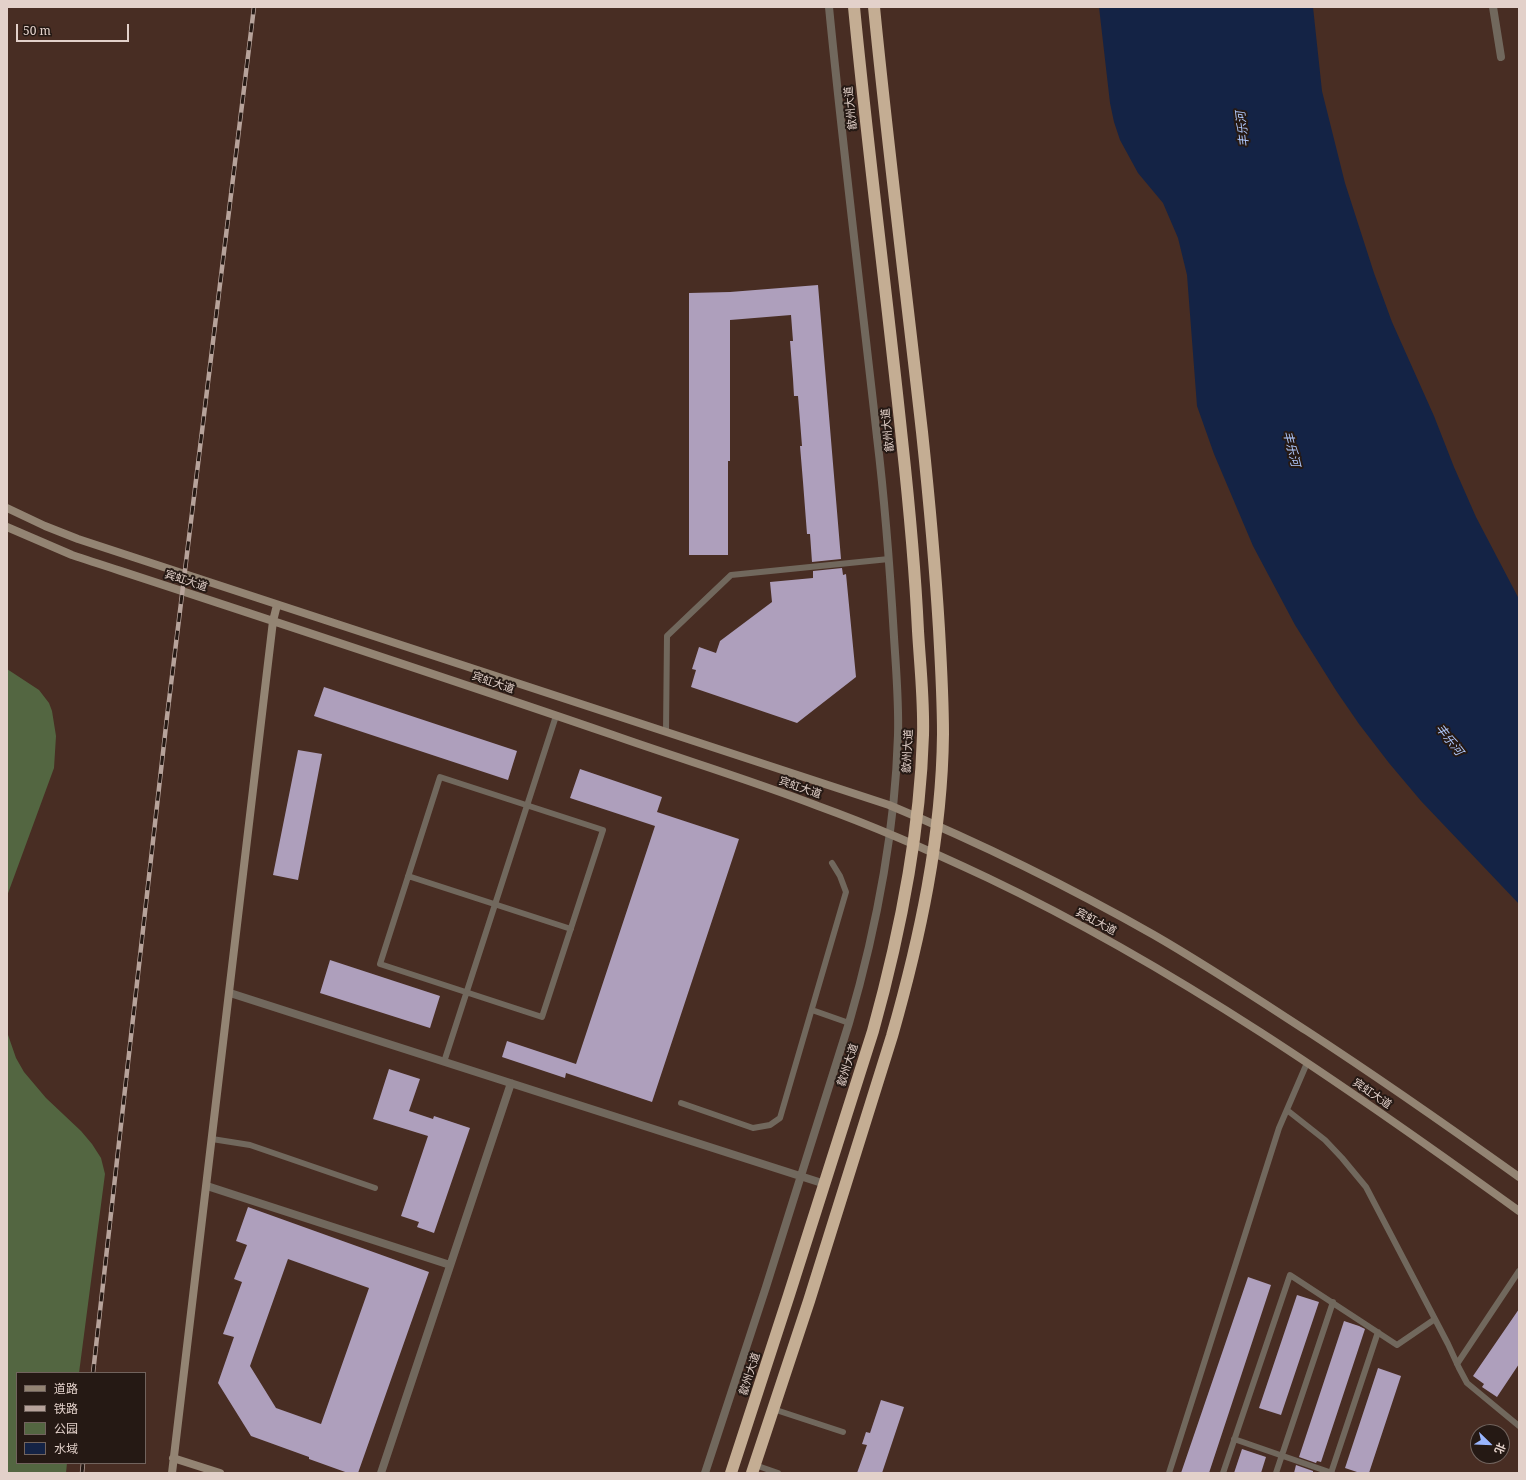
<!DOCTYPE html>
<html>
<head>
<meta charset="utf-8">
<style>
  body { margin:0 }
  #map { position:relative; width:1526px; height:1480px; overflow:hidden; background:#482d23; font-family:"Noto Serif","Noto Sans SC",serif }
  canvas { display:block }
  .frame { position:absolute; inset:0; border:8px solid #e3d1ca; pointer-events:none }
  .legend { position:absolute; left:16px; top:1372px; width:130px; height:92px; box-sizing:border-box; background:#251914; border:1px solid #71635d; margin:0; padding:5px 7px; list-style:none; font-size:12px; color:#e3d1ca }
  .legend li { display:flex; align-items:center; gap:8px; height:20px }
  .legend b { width:20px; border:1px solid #71635d }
  .north { position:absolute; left:1470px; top:1424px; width:40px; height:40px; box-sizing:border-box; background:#251914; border:1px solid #71635d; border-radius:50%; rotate:113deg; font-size:11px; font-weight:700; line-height:16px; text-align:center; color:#e3d1ca }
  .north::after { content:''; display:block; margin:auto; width:14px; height:18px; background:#99b5fd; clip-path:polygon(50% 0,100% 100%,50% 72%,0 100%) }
  .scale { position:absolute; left:16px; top:24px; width:113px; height:18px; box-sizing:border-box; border:2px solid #e3d1ca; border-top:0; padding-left:5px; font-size:12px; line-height:14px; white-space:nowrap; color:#e3d1ca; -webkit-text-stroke:3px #251914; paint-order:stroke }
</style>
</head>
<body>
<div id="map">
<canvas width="1526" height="1480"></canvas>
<div class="frame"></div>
<ul class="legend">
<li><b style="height:5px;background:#938473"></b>道路</li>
<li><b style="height:5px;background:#b7a39b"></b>铁路</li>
<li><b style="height:11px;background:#536641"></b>公园</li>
<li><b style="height:11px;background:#142345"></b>水域</li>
</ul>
<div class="north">北</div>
<div class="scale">50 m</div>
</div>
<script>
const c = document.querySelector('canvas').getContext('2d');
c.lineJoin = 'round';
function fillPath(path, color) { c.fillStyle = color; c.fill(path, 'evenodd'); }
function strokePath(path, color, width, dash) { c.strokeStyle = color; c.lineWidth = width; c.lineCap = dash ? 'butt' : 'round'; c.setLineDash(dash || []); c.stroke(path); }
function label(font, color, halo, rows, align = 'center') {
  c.font = font + ' "Noto Serif","Noto Sans SC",serif'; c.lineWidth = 4; c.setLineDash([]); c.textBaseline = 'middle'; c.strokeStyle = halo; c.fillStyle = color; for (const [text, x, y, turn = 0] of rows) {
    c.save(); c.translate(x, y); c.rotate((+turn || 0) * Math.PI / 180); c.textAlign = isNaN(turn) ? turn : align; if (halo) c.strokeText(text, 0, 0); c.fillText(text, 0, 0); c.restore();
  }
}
const green = new Path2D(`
  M7,669L39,690L49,703L52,711L56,736L54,768L7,896Z
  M7,1032L16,1058L24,1072L46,1098L81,1131L92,1144L101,1158L105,1174L79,1373H17V1463H67L66,1473H7Z`);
const water = new Path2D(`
  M1099,7H1313L1322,91L1345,183L1374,273L1392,322L1434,416L1454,467L1476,517L1519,599V904L1421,801L1389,763L1359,724L1337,692L1295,625L1253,546L1214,454L1197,406L1187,275L1178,238L1163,203L1138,173L1120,140L1114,122L1110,103Z`);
const building = new Path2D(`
  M818,285L841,559L812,562L810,534H807L803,482L800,446H802L798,396H794L793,379L790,341H793L791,315L730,320V461H728V555H689V293L730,292Z
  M842,568L843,575L846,574L856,677L797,723L691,687L696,670L692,669L699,647L716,653L720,641L772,602L770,582L813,578V571Z
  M324,687L517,751L508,780L314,716Z
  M298,750L322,754L298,880L273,875Z
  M580,769L662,797L657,812L739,839L652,1102L566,1073L565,1078L502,1057L507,1041L576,1064L655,826L570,798Z
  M330,960L440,996L430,1028L320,993Z
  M389,1069L420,1079L409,1111L433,1119L434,1116L470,1128L434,1233L417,1227L419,1222L401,1216L428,1136L373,1119Z
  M248,1207L429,1272L358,1473H348L309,1459V1457L251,1436L218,1383L234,1337L223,1334L242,1282L234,1279L247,1245L236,1241ZM288,1259L369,1288L321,1424L276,1408L250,1366Z
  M1248,1277L1271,1285L1209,1473H1181Z
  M1297,1295L1319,1302L1281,1415L1259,1408Z
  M1519,1309V1364L1497,1397L1482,1387L1484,1384L1473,1376Z
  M1344,1321L1359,1326L1365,1329L1321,1462L1317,1461L1316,1463L1299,1457Z
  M1378,1368L1401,1376L1369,1473H1360L1345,1468Z
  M881,1400L904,1407L882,1473H857L867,1445L862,1444L866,1432L870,1433Z
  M1242,1449L1266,1457L1261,1473H1234Z
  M1296,1465L1313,1471V1473H1294Z`);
const lane = new Path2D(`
  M666,732L667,636L731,575L889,559
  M440,777L603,830L542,1017L380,964Z
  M408,876L571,929
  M812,1010L849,1023
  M444,1062L556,716
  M681,1103L753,1128L770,1125L780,1118L846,892L840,876L832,863
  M1287,1110L1325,1140L1342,1158L1366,1187L1448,1344L1459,1368L1467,1383L1519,1426
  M212,1139L250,1145L375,1188
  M1457,1364L1519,1271
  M773,1409L843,1432
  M1234,1439L1332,1473
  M755,1465L778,1473
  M1169,1473L1279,1128L1307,1063
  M1223,1473L1290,1275L1397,1345L1435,1319
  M1276,1473L1333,1302
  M1331,1473L1378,1332`);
const street = new Path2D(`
  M1493,7L1501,57
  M230,993L825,1184
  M207,1186L450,1265
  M381,1473L511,1083
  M705,1473L766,1287L849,1023C876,930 895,833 898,735C899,702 896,669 894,637C890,570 885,503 877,437C861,294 843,150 829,7`);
const secondary = new Path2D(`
  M7,508L45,526L78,539L889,805C980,843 1068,886 1154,935C1206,965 1256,998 1307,1031C1379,1078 1449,1127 1519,1177
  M7,527L72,555C252,614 433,673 613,735C681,759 751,780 818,806C876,827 933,852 988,878C1177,968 1350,1089 1519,1211
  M173,1458L220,1473
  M172,1473L273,621L277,605`);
const highway = new Path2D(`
  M731,1473L789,1295L873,1031C900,934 920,835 923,735C924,700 920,665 918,631C915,567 909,504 902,440C887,296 868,152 854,7
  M752,1473L809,1301L892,1036C920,938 942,836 943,734C943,699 941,664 939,629C935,563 929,498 922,432C906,290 888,149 874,7`);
const rail = new Path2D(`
  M93,1373L167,717L254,7
  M82,1473L83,1463`);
const streetNames = [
  ["歙州大道",851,108,-96],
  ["歙州大道",888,430,-96],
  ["宾虹大道",186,581,18],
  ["宾虹大道",493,683,19],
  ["歙州大道",908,751,-87],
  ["宾虹大道",800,788,19],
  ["宾虹大道",1096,922,28],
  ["歙州大道",848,1065,-72],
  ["宾虹大道",1372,1094,34],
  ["歙州大道",750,1374,-72]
];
const waterNames = [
  ["丰乐河",1243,129,-97],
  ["丰乐河",1291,449,76],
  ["丰乐河",1449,740,52]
];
fillPath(green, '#536641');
fillPath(water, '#142345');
fillPath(building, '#ae9fbc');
strokePath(lane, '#71685d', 6);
strokePath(street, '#71685d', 8);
strokePath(secondary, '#938473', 8);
strokePath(highway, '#c4ad93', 12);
strokePath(rail, '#b7a39b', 4.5);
strokePath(rail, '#251914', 3, [9]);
label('11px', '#e3d1ca', '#251914', streetNames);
label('italic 12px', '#afc7fa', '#251914', waterNames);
</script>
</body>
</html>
